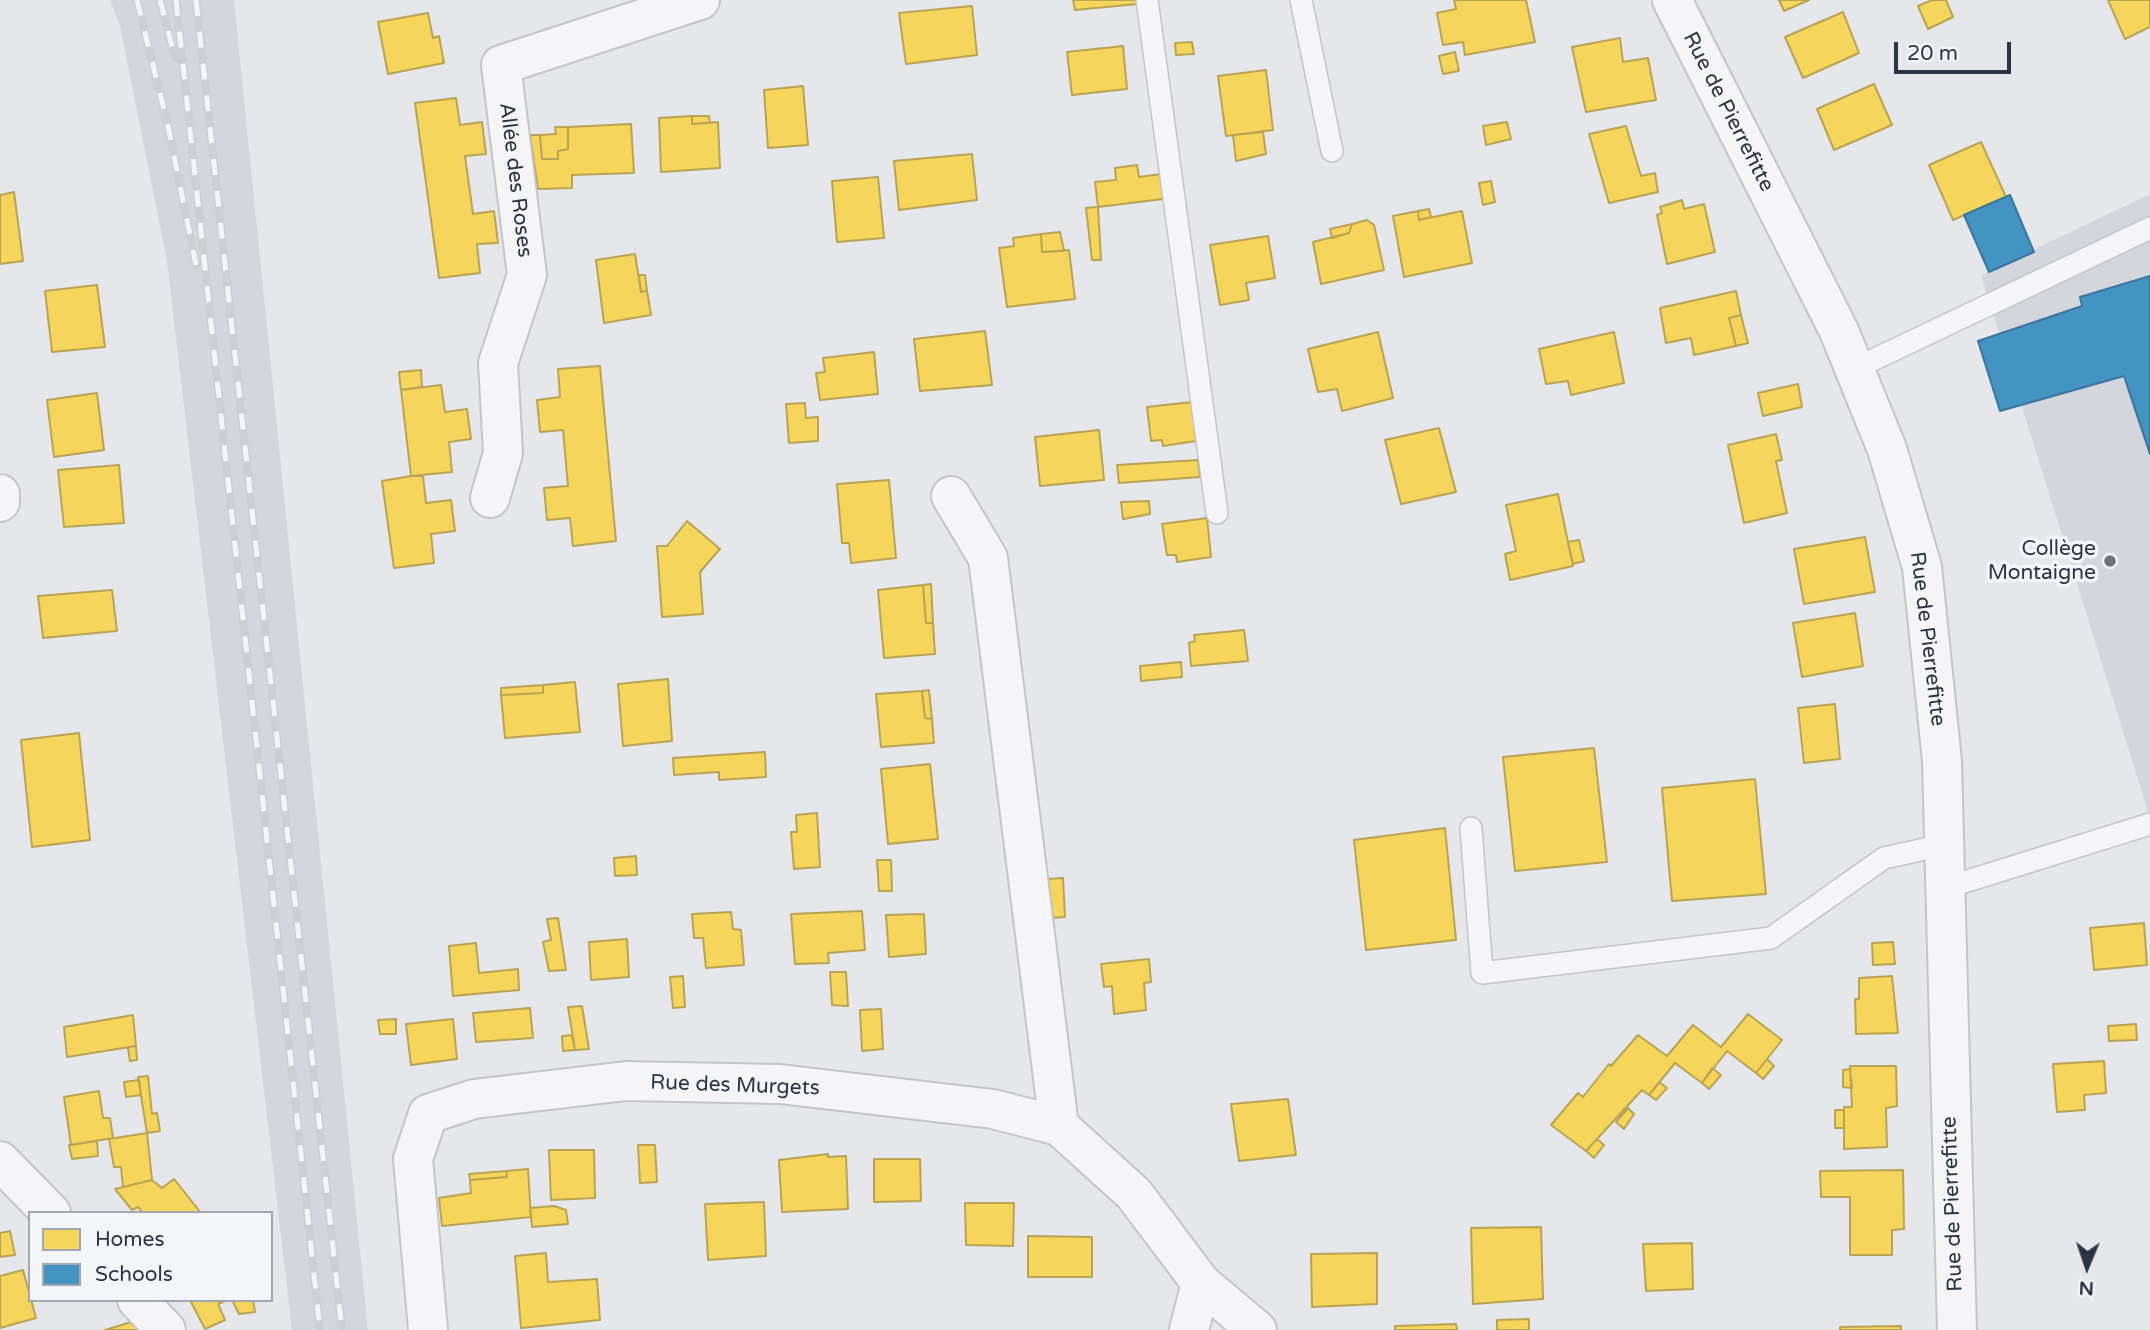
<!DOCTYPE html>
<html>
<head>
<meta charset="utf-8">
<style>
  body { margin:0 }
  #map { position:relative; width:2150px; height:1330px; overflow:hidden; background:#e5e7ea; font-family:"Varela Round",sans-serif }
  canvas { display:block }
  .legend { position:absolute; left:28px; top:1211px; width:245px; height:91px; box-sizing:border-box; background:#f4f5f8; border:2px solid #a4a7b0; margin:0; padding:9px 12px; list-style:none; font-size:21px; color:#2c3343 }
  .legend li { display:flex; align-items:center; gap:14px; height:35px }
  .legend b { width:35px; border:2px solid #a4a7b0 }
  .north { position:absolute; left:2052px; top:1232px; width:70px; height:70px; -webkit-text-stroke:5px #f4f5f8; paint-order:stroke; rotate:182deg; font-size:19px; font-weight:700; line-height:28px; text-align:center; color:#2c3343 }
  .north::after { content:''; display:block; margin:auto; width:24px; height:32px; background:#2c3343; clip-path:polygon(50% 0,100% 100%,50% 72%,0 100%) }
  .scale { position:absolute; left:1894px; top:42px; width:117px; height:32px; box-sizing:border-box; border:4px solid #2c3343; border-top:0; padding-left:9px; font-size:21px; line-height:24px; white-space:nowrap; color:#2c3343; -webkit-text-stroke:5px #f4f5f8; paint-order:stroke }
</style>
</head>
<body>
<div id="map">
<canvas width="2150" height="1330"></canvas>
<ul class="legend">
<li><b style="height:19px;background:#f6d55c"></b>Homes</li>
<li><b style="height:19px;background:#4393c3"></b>Schools</li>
</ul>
<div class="north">N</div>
<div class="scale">20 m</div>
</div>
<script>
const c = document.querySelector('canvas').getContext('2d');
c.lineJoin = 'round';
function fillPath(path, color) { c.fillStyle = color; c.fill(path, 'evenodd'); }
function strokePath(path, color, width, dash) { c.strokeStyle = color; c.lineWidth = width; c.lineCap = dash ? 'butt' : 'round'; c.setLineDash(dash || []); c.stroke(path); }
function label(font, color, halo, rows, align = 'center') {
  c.font = font + ' "Varela Round",sans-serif'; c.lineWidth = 7; c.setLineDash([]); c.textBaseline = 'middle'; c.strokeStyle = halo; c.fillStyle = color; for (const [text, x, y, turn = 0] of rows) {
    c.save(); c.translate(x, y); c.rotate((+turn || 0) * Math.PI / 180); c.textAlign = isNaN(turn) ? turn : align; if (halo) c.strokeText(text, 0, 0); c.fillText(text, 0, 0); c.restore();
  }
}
const built = new Path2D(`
  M110,0H234L368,1330H292L167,261L120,26Z
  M2150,194V818L1981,275Z`);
const homes = new Path2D(`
  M1073,0H1137L1138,4L1075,10Z
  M1454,0H1526L1535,42L1465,55L1463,42L1443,45L1437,13L1456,9Z
  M1779,0H1809L1784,11Z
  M1932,0H1946L1953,17L1928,29L1918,6Z
  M2108,0H2150V27L2125,39Z
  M972,6L977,55L906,64L899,13Z
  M1843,12L1859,53L1803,78L1785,37Z
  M428,13L433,38L439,36L444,63L388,74L378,22Z
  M1620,38L1623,62L1648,58L1656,100L1586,112L1572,47Z
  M1192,42L1194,54L1176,55L1175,43Z
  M1123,46L1127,89L1072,95L1067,52Z
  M1455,52L1459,71L1443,74L1439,56Z
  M1266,70L1273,130L1226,136L1218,76Z
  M1874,84L1892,125L1834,150L1817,109Z
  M803,86L808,145L768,148L764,90Z
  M456,98L460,125L482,122L486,154L465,156L473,214L494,211L498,243L477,244L480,273L439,278L415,103Z
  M692,116H709L710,123L692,124Z
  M692,116V124L718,122L720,168L661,172L659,118Z
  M1507,122L1511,139L1486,145L1483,126Z
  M631,124L634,173L572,175V188L538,189L530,135H540L542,159H558V151L568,149V127Z
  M1626,126L1641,176L1655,173L1658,192L1609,203L1589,134Z
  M555,127H568V149L558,151V159H542L540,135L556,134Z
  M1263,132L1266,154L1236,161L1233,135Z
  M1981,142L2006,197L1953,220L1929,165Z
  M972,154L977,200L899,210L894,161Z
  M1137,165L1139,177L1161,174L1163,199L1098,207L1095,182L1116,180L1115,168Z
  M878,177L884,238L837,242L832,181Z
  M1491,181L1495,202L1483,205L1479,183Z
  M14,192L23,261L0,264V195Z
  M1682,200L1684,209L1704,204L1715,252L1667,264L1657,215L1662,213L1660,207Z
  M1098,207L1101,260H1092L1086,208Z
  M1429,209L1431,217L1419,220L1418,211Z
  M1418,211L1419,220L1462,211L1472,263L1404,277L1393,216Z
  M1367,220L1374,225L1384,270L1321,284L1313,242L1349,233L1352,224Z
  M1352,224L1349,233L1332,238L1330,229Z
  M1060,232L1064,251L1042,252L1041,234Z
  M1041,234L1042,252L1069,250L1075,299L1007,307L999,248L1014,246L1013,238Z
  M1268,236L1275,278L1246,283L1249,300L1220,305L1210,245Z
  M635,254L641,292L647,291L651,315L604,323L596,260Z
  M639,275H645L647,291L641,292Z
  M97,285L105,347L52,352L45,291Z
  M1736,291L1741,315L1729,318L1736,346L1694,355L1691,338L1666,343L1660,308Z
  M1741,315L1748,343L1736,346L1729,318Z
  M985,331L992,385L920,391L914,339Z
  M1378,332L1393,398L1342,411L1337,389L1318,392L1308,349Z
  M1614,332L1624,383L1571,395L1568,381L1546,384L1539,349Z
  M874,352L878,394L820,400L816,373L825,372L823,358Z
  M600,366L616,541L573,546L570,518L547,520L544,488L568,486L563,430L540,432L537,400L560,397L558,369Z
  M421,370L422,387L401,390L399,372Z
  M1798,384L1802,407L1763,416L1758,393Z
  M441,385L445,412L467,409L471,439L449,442L452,472L411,476L401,390Z
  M97,393L104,450L54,457L47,400Z
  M1192,402L1196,441L1163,446L1162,440L1151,441L1147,407Z
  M805,403L806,418L818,417V441L789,443L786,404Z
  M1439,428L1456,492L1401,504L1385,440Z
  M1099,430L1104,480L1040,486L1035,437Z
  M1776,434L1782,460L1776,461L1787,513L1744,523L1728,445Z
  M1198,460L1200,477L1119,483L1117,465Z
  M119,465L124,523L64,527L58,470Z
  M411,476H423L426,503L451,500L455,531L431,534L434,563L394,568L382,481Z
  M889,480L896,558L851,563L849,543H842L837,484Z
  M1558,494L1573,566L1510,580L1505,554L1516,551L1506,505Z
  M1149,501L1150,514L1123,519L1121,502Z
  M1207,518L1211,557L1177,562L1176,555H1167L1162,524Z
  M687,521L720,549L700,572L703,614L662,617L657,546H667Z
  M1865,537L1875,592L1804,604L1794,549Z
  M1579,540L1584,561L1573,564L1568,542Z
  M931,584L933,623H926L923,585Z
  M923,585L926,623H933L935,654L884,658L878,590Z
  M112,590L117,631L43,638L38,596Z
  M1855,613L1863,666L1802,677L1793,623Z
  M1244,630L1248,661L1191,666L1189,643L1195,641L1194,635Z
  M1181,662L1182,677L1141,681L1140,666Z
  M668,679L672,741L623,746L618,684Z
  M575,682L580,732L505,738L501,695L543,693V685Z
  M543,685V693L501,695V688Z
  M929,690L932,719L925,718L922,691Z
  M922,691L925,718L932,719L934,743L881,747L876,694Z
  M1835,704L1840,759L1804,763L1798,708Z
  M79,733L90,840L32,847L21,740Z
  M1594,748L1607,862L1515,871L1503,757Z
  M765,752L766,777L719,780V772L674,775L673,758Z
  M930,764L938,839L888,844L881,769Z
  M1755,779L1766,894L1672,901L1662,788Z
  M817,813L820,867L794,869L791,832H797L796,815Z
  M1445,828L1456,940L1366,950L1354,840Z
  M636,856L637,875L615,876L614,858Z
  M877,860H891L892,891H879Z
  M1063,878L1065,917L1052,918L1047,879Z
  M862,911L865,950L828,953L829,963L795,964L791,914Z
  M731,912L733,929L741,930L744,965L706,968L703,938H694L692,914Z
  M924,914L926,954L889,957L886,915Z
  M558,918L566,970L549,971L543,942L551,940L547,919Z
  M2144,923L2147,965L2094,970L2090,928Z
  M627,939L629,977L591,980L589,942Z
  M1893,942L1895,964L1873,965L1872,943Z
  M476,943L479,973L518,969L519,990L453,996L449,946Z
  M1149,959L1151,982L1144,983L1146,1010L1114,1014L1112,986L1104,987L1101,964Z
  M830,972H846L848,1006L832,1005Z
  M683,976L685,1007L673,1008L670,977Z
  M1892,976L1898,1033L1856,1034L1855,999H1859V978Z
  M582,1006L589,1049L575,1050L568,1007Z
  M530,1008L533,1038L476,1042L473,1013Z
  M881,1009L883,1049L862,1051L860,1010Z
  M1748,1014L1782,1040L1756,1073L1727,1051L1702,1083L1675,1063L1649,1095L1642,1090L1586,1151L1551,1125L1578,1093L1583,1097L1609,1064L1611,1066L1638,1035L1667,1056L1693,1025L1721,1047Z
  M133,1015L136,1046L67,1057L64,1027Z
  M396,1019V1034H380L378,1020Z
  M453,1019L457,1059L411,1065L406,1024Z
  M2136,1024L2137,1040L2109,1041L2108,1026Z
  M572,1035L575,1050L563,1051L562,1036Z
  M136,1046L137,1060L130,1061L128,1047Z
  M1767,1059L1774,1066L1763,1079L1756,1073Z
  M2104,1061L2106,1093L2084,1095L2085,1110L2057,1112L2053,1064Z
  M1850,1066H1896L1897,1106L1886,1108L1887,1147L1844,1149V1107H1852Z
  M1712,1068L1721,1075L1709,1089L1702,1083Z
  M1850,1069L1852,1088L1843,1087V1070Z
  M148,1076L152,1114L157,1113L160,1131L147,1133L138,1077Z
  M139,1080L141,1095L126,1097L124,1082Z
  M1659,1082L1667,1088L1656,1100L1649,1095Z
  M99,1091L103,1118H110L113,1138L71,1145L64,1097Z
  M1288,1099L1296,1155L1239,1161L1231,1104Z
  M1628,1108L1634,1114L1624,1129L1616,1122Z
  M1835,1110H1844V1128H1835Z
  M147,1133L152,1180L123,1187L121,1167H114L109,1139Z
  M1597,1139L1604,1145L1594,1158L1586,1151Z
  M97,1141L98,1156L72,1159L69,1145Z
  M638,1145H655L657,1182L640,1183Z
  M549,1150H594L595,1198L551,1200Z
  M828,1154V1157L846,1156L848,1209L782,1212L779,1160Z
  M874,1159H920L921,1201L874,1202Z
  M528,1169L531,1217L442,1226L439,1198L471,1193L470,1180L507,1177L506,1171Z
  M1903,1170L1904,1229L1892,1230V1255H1850V1197H1821L1820,1171Z
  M506,1171L507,1177L470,1180L469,1174Z
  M174,1179L201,1213H143L138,1207L132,1210L115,1189L152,1180L162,1188Z
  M764,1202L766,1256L708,1260L705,1204Z
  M965,1203H1014L1013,1246L966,1245Z
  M554,1206L566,1210L568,1224L532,1227L530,1208Z
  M1541,1227L1543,1299L1473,1304L1471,1228Z
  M10,1231L15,1255L0,1257V1233Z
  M1028,1236L1092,1237V1277H1028Z
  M1692,1243L1693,1289L1646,1291L1643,1244Z
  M546,1253L548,1282L597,1279L600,1320L521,1328L515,1256Z
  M1377,1253V1304L1312,1307L1311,1254Z
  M23,1270L36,1318L0,1328V1276Z
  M190,1300H228L218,1304L225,1320L205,1329Z
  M232,1300H253L255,1312L239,1314Z
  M1529,1319V1330H1497V1320Z
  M138,1320L145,1330H105Z
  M1456,1324L1457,1330H1395V1326Z
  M1901,1326V1330H1840V1327Z`);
const schools = new Path2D(`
  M2010,195L2034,252L1989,272L1964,215Z
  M2150,276V454L2124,376L2000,411L1978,341L2082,306L2080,297Z`);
const service = new Path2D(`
  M1147,0L1217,513
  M1301,0L1332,151
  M1854,369L2150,228
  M1471,828L1482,973L1771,938L1884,858L1943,845
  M1945,888L2150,824`);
const minor = new Path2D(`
  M1672,0L1839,331L1887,449L1922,567L1942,761L1957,1330
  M0,494V502
  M951,496L988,558L1059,1126
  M490,498L503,453L498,363L527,275L501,65L700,0
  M0,1161L51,1213
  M137,1300L166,1330
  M428,1330L413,1159L428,1114L474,1099L626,1081L780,1084L993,1109L1059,1126L1134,1194L1201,1283L1257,1330
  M1189,1330L1201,1283`);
const rail = new Path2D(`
  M137,0L168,126L196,265
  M160,0L175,58
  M176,0L320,1330
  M196,0L342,1330`);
const markers = [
  [2110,561,7,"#6d727d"]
];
const streetNames = [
  ["Rue de Pierrefitte",1728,112,63],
  ["Allée des Roses",515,180,83],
  ["Rue de Pierrefitte",1927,639,83],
  ["Rue des Murgets",735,1086,2],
  ["Rue de Pierrefitte",1953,1204,-92]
];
const poiNames = [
  ["Collège",2096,549],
  ["Montaigne",2096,573]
];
fillPath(built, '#d4d6dd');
fillPath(homes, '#f6d55c');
strokePath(homes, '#b9a454', 2);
fillPath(schools, '#4393c3');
strokePath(schools, '#3c769d', 2);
strokePath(service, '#c3c5c8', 24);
strokePath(minor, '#c3c5c8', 42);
strokePath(service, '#f5f5f7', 21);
strokePath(minor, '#f5f5f7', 38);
strokePath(rail, '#cecfd2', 8);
strokePath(rail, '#f4f5f8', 5, [16]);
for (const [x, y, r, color] of markers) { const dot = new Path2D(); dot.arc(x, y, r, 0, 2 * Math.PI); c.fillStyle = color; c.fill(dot); strokePath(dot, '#f4f5f8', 2.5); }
label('21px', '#2c3343', '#f4f5f8', streetNames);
label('21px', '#2c3343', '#f4f5f8', poiNames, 'right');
</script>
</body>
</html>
